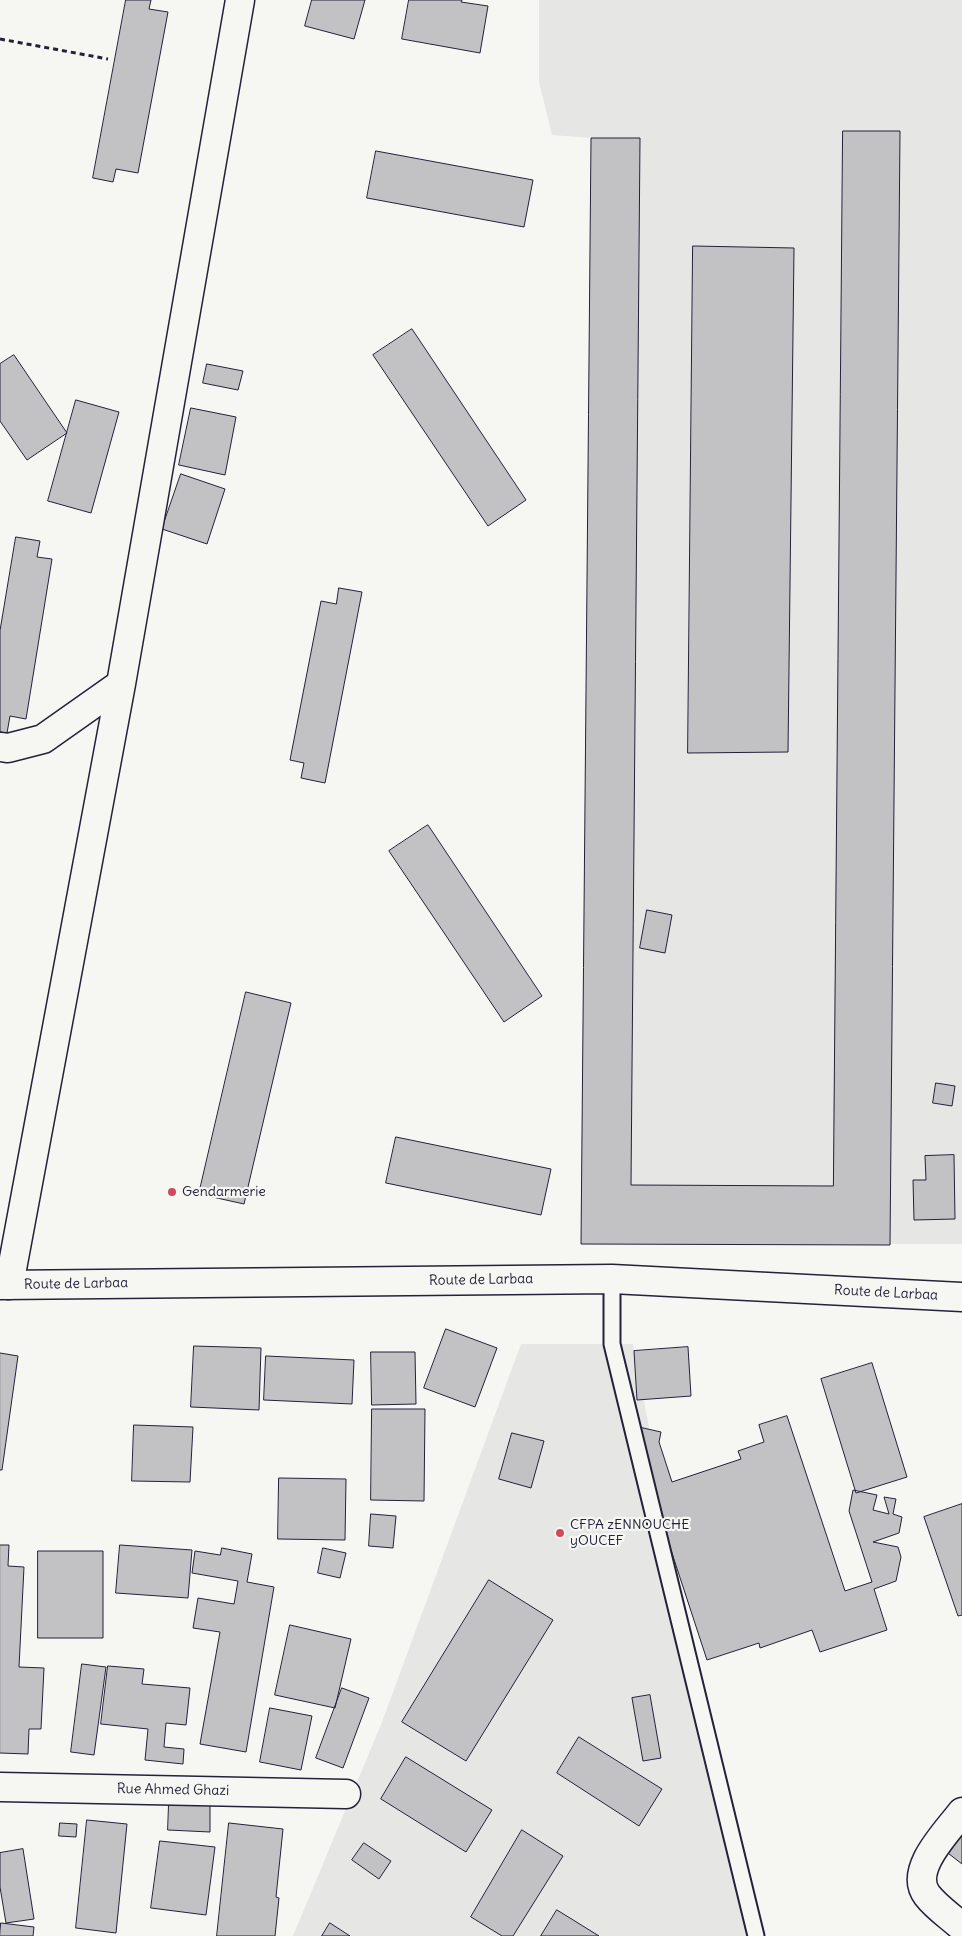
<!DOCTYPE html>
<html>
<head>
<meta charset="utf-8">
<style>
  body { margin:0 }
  canvas { display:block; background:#f6f6f2 }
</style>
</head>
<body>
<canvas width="962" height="1936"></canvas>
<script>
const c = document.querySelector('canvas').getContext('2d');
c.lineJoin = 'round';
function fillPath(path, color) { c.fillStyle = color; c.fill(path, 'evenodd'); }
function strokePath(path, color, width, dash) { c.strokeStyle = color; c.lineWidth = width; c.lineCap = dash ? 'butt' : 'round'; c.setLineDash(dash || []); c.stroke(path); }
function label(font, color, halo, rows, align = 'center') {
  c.font = font + ' Delius,sans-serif'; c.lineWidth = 4.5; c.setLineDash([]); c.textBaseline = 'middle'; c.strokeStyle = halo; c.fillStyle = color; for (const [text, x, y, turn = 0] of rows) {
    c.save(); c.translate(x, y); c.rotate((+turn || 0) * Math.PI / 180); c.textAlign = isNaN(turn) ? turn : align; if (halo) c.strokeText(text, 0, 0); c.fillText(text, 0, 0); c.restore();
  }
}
const built = new Path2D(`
  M539,0H962V1244H581L591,138L552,135L539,82Z
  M521,1344H633L747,1936H293L382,1722Z`);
const building = new Path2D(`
  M126,0H151L149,9L168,12L138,173L116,169L113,182L93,178Z
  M312,0H365L354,39L305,26Z
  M409,0H462L461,2L488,6L480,53L402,39Z
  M843,131H900L890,1245L581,1244L591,138H640L631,1185L833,1186Z
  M376,151L533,180L524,227L367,198Z
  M693,246L794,248L788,752L688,753Z
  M412,329L526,500L488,526L373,355Z
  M14,355L67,433L27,460L0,421V364Z
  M207,364L243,371L238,390L203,383Z
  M76,400L119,412L91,513L48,501Z
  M191,408L236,417L225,475L179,465Z
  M181,474L225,489L207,544L162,529Z
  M16,537L40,541L37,557L52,559L26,719L10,716L7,733L0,732V631Z
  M339,588L362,592L325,783L301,778L304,763L290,760L321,601L336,604Z
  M428,825L542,996L504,1022L389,851Z
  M647,910L672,915L665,953L640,948Z
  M246,992L291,1003L244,1204L199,1194Z
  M936,1083L955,1086L952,1106L933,1103Z
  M396,1137L551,1169L541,1215L386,1183Z
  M954,1155L955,1219L914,1220L913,1180H926L925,1156Z
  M446,1329L497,1348L475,1407L424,1388Z
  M194,1346L261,1348L259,1410L191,1407Z
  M688,1347L691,1396L637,1400L634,1351Z
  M371,1352H415L416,1404L372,1405Z
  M0,1353L18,1356L2,1470H0Z
  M266,1356L354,1360L352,1404L264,1400Z
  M872,1363L907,1477L856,1493L821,1379Z
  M372,1409H425L424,1501L371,1500Z
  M787,1416L845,1591L872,1582L849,1511L853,1490L877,1495L873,1510L889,1514L884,1497L896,1499L893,1514L902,1517L899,1533L873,1542L898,1547L901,1557L896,1581L874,1589L887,1630L820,1652L812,1630L760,1648L759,1643L707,1660L630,1425L661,1432L659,1442L672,1482L741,1459L738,1451L764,1442L759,1425Z
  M134,1425L193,1427L190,1482L132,1481Z
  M512,1433L544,1441L531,1488L499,1479Z
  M279,1478L346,1479L345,1540L278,1539Z
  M962,1504V1615L958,1616L924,1517Z
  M371,1514L396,1516L393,1548L369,1546Z
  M0,1545H9L8,1566L24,1567L19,1667L44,1668L41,1729H29L28,1754L0,1753Z
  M120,1545L192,1550L188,1598L116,1593Z
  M222,1548L252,1554L247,1582L274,1587L246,1752L200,1744L220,1632L193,1628L198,1598L234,1604L238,1581L192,1573L195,1551L220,1555Z
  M323,1548L346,1553L340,1578L318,1573Z
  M38,1551H103V1638H38Z
  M489,1580L553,1620L466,1761L402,1722Z
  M290,1625L351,1639L335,1708L275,1695Z
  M82,1664L106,1667L94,1755L71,1752Z
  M108,1666L144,1669L142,1684L190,1688L186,1725L166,1723L164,1747L184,1749L183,1764L145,1760L148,1729L101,1724Z
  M342,1688L369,1698L343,1768L316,1758Z
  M650,1695L661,1758L643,1761L632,1698Z
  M270,1708L312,1716L301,1770L260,1762Z
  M579,1737L662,1789L639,1826L557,1773Z
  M406,1757L492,1810L466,1852L381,1799Z
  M169,1803L210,1805V1832L168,1830Z
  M87,1820L127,1824L116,1933L76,1928Z
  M60,1823L77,1824L76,1837L59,1836Z
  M229,1823L283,1829L276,1897L279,1898L275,1936H217Z
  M962,1828V1864L944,1850Z
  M522,1830L563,1856L513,1936H502L471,1917Z
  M160,1841L215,1847L206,1915L151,1908Z
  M364,1843L391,1861L379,1879L352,1860Z
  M23,1849L34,1919L6,1923L0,1887V1853Z
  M557,1910L599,1936H541Z
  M1,1923L34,1927L33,1936H0Z
  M330,1923L350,1936H322Z`);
const path = new Path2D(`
  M0,39L108,59`);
const lane = new Path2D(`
  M612,1279V1344L756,1936`);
const street = new Path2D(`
  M0,747L8,748L43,739L121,684
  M9,1285L121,684L240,0
  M0,1787L346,1794
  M962,1812C947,1832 908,1870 927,1895C936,1907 951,1917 962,1927`);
const secondary = new Path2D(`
  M0,1285L612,1279L962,1297`);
const markers = [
  [172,1192,5,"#d1495b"],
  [560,1533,5,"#d1495b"]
];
const poiNames = [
  ["Gendarmerie",182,1192],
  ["CFPA zENNOUCHE",570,1525],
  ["yOUCEF",570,1541]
];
const streetNames = [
  ["Route de Larbaa",481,1280,-1],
  ["Route de Larbaa",76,1284,-1],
  ["Route de Larbaa",886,1293,3],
  ["Rue Ahmed Ghazi",173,1790,1]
];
fillPath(built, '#e6e6e4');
fillPath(building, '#c2c2c4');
strokePath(building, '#22223b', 1);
strokePath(lane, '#22223b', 19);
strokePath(street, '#22223b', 31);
strokePath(secondary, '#22223b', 31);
strokePath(path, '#22223b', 3, [5, 4]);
strokePath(lane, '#f6f6f2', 15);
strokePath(street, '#f6f6f2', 28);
strokePath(secondary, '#f6f6f2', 28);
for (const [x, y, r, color] of markers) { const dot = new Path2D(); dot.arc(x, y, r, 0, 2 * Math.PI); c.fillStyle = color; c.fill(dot); strokePath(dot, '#f6f6f2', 2); }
label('14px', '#22223b', '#f6f6f2', poiNames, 'left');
label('14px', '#22223b', '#f6f6f2', streetNames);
</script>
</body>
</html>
